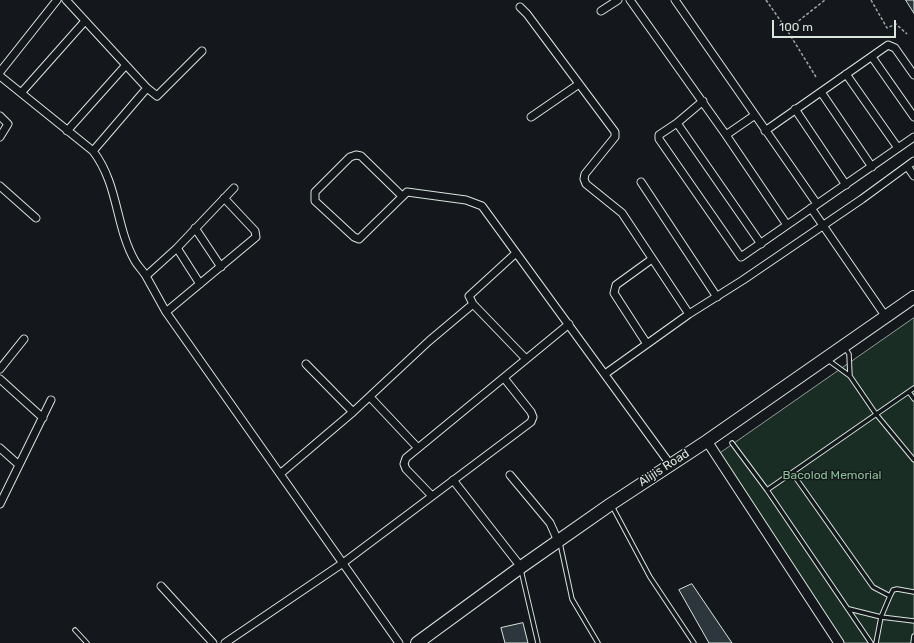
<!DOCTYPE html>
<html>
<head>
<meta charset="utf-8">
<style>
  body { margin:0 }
  #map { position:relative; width:914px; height:643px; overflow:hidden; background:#14181c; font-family:Rubik,sans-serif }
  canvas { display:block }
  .scale { position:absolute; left:772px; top:20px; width:124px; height:18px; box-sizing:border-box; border:2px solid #d8e6dc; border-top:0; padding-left:5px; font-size:12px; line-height:14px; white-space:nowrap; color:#d8e6dc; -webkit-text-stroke:3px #14181c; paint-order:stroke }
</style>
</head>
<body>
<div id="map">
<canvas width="914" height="643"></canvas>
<div class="scale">100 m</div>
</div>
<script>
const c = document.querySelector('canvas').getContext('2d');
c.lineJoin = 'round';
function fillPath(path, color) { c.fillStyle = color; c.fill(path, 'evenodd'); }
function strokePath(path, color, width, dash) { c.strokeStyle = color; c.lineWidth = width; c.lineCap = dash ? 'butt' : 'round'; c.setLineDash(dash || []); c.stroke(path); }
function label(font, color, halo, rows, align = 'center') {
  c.font = font + ' Rubik,sans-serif'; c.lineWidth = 3; c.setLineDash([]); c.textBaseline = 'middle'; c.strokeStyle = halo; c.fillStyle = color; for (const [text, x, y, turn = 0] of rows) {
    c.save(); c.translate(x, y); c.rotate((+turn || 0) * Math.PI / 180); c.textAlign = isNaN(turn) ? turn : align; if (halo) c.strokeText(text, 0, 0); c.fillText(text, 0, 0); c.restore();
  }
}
const green = new Path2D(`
  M914,318V643H844L719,454Z`);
const building = new Path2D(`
  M906,0H914V13Z
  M692,584L732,643H709L679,590Z
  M523,623L528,643H505L501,628Z`);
const path = new Path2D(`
  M766,0L787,30
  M871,0L887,28L896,24L907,34
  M816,77L787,30L825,0`);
const service = new Path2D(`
  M845,348L849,354L850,376
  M828,360L850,376L876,414L914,460
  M909,392L914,399
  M732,443L767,490L871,643
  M793,474L873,587L890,596L881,617L876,643
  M767,490L914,388
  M612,506L650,577L694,643
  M560,543L572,599L598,643
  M521,570L538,643
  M890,596L893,590L897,589L914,592
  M849,609L881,617L914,621
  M75,630L87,643
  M913,643L914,636`);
const minor = new Path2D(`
  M66,0L147,88L157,96L202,51
  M630,0L726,135L787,225
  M675,0L817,204
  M520,7L527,14L615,132V137L585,174L584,179L586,184L622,213L689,314
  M601,11L618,0
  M872,57L914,117
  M0,72L57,0
  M846,74L898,148
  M0,76L93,151C119,185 115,226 135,261C138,266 143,271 146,276
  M821,92L872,167
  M21,93L85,21
  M703,101L677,123L659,135V139L741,257L914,137
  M795,109L846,185
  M0,116L8,124L0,137
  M531,117L579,84
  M677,123L761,244
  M67,131L126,65
  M765,131L888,45L895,48L914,75
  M726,135L755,115
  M93,151L147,88
  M907,166L914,176
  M641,182L717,297
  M0,186L36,218
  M234,188L177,248L146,276L166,312L399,643
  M402,196L361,156L356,155L350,157L315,192V201L354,237L359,239L407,192L466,200L482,206L670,464
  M811,208L886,317
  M195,228L221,267
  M177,248L200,284
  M516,253L469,296L473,304L526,359
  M166,312L256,237L255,231L224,198
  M647,344L614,293L616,285L652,259
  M306,364L353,412
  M0,369L24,339
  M605,374L689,314L743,280L862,199L914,161
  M0,379L43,418
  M370,397L418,448
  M0,448L19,465
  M280,474L353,412L429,341L473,304
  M510,475L550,523L558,541
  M453,480L521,567
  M432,496L406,469L404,464L406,458L569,324
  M0,504L51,400
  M161,586L213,643
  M225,643L343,563L531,422L533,417L531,412L504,378`);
const tertiary = new Path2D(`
  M707,441L839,643`);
const primary = new Path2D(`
  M417,643L521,567L611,504L707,441L914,297`);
const streetNames = [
  ["Alijis Road",664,468,-33]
];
const parkNames = [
  ["Bacolod Memorial",832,476]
];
fillPath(green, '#1a2d24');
strokePath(green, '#939e99', 1);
fillPath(building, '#2c363c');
strokePath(building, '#d8e6dc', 1);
strokePath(service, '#d8e6dc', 5.5);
strokePath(minor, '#d8e6dc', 9);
strokePath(tertiary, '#d8e6dc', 11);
strokePath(primary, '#d8e6dc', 14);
strokePath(path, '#9da8a2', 1.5, [3, 2]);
strokePath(service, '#14181c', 3.5);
strokePath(minor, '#14181c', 7);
strokePath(tertiary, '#14181c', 9);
strokePath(primary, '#14181c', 12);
label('12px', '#d8e6dc', '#14181c', streetNames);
label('12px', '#8ac095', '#14181c', parkNames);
</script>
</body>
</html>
